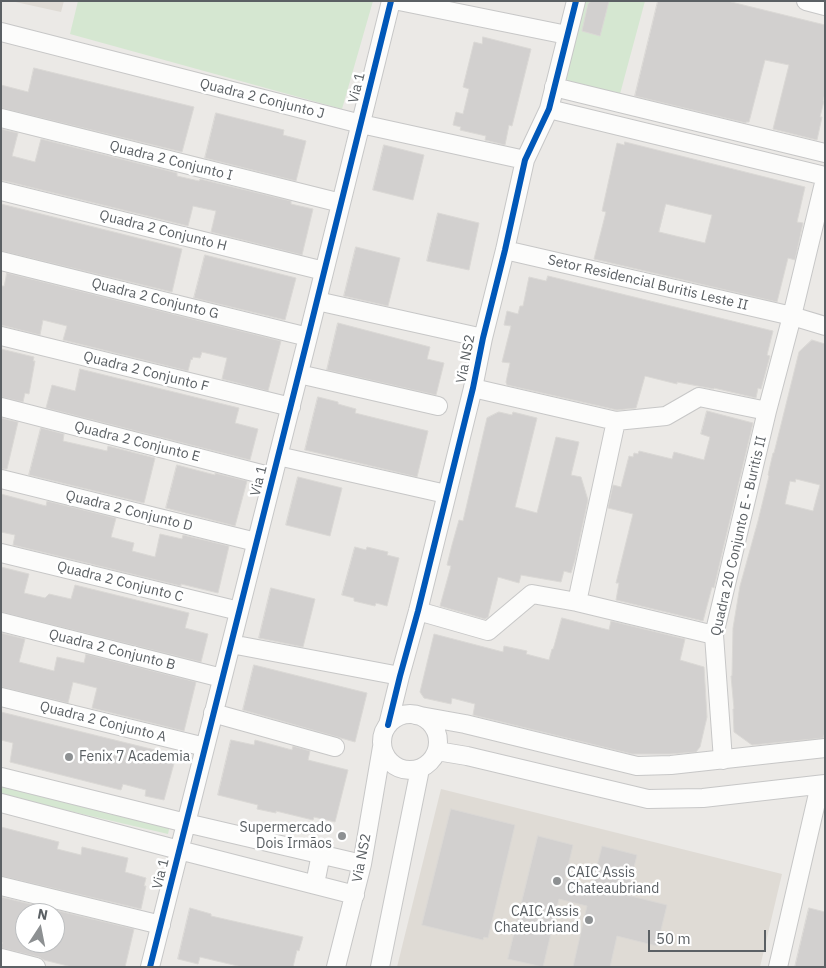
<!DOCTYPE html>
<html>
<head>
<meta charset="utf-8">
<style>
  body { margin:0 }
  #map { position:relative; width:826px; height:968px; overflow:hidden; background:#ebe9e6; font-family:"IBM Plex Sans",sans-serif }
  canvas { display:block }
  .frame { position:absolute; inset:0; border:2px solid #5b6064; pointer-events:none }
  .north { position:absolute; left:15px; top:903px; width:50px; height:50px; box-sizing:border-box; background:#fff; border:1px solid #bdbfc1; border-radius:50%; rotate:11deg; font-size:14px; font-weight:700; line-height:20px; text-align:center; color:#5b6064 }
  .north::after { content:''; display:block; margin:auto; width:18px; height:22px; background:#8d9092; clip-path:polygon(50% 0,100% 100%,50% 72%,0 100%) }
  .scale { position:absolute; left:648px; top:930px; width:118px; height:22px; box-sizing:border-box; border:2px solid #5b6064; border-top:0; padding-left:6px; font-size:15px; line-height:18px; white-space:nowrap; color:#5b6064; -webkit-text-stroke:4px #fff; paint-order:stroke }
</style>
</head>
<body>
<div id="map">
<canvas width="826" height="968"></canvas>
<div class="frame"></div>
<div class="north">N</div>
<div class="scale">50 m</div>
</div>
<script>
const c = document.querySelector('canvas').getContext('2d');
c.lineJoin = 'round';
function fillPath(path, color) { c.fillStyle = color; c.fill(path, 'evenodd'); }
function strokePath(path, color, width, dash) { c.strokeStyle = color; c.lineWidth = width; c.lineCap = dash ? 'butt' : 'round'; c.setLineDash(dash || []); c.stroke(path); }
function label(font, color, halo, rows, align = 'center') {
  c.font = font + ' "IBM Plex Sans",sans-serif'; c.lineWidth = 5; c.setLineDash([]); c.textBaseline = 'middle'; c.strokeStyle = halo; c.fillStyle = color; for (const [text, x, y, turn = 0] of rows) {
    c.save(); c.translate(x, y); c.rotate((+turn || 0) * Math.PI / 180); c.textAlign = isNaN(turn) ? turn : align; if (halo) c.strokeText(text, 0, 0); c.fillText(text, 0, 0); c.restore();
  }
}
const education = new Path2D(`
  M11,1H64L61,12Z
  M441,789L782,874L760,967H397Z`);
const green = new Path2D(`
  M78,1H373L342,109L70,34Z
  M583,1H645L620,94L565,81Z
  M1,782L170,825L168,834L1,795Z`);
const building = new Path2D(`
  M592,1H609L600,36L582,31L588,4Z
  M658,1H727L825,25V93L823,101H824L820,117H822L817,140L773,129L789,65L765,60L749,122H746V123L635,96Z
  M483,37L531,49L512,126L509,125L505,145L485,140L486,136L460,130L461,127L453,125L456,112L463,114L469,89L463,87L474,42L482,44Z
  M34,68L194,107L182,152L1,108V85L28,92Z
  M216,113L284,130L283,135L306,141L296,181L205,158Z
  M1,129L18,133L12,156L35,162L41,139L177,173V176L199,181L200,179L291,201V204L313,209L302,255L211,232L216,211L193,206L188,226L1,180Z
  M625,142L805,187L797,222L803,223L795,260L788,258L777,302L594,259L606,212L602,211L617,143L624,145ZM666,204L712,215L705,243L659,232Z
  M384,145L424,155L413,200L373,190Z
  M1,204L182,249L172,292L1,251Z
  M438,213L479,223L469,270L427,261Z
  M356,247L400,258L388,306L344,296Z
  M205,255L296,278L285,320L194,298Z
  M7,273L281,341L268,391L222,379L227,358L202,352L200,358L193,357L192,360L191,359L188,371L63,340L67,326L43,320L40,335L1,325V286H4Z
  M548,276L773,331L767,355L770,356L761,389L758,388L756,398L714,388V389L677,382V384L645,376L636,408L617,410L507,385L506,382L510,363L502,362L511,326L504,325L507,311L518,314L520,306H523L529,277L546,281Z
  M338,323L430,347L427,359L444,363L436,395L327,370Z
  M812,340L825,344V732L823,738L752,745L734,732L733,709H734L731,676H732L733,628L740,586L758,521L769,476L768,475L773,453H774L799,352ZM796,479L820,485L813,511L785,504L790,481L795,482Z
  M1,349L34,357L33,361H35L29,394L25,393L23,402L1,397Z
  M80,369L239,408L235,423L258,429L250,460L46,408L52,385L75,391Z
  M318,397L338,402V404L356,409L355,413L428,431L417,477L305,450Z
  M707,411L753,423L723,549L714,588L712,587L703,621L616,600L619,583H616L633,514L608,508L613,485L621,487L629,456L633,457L634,453L638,454L639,451L672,459L674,452L704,460L710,437L701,434Z
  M499,412L512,415L513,412L537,418L515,507L537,513L556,437L579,442L571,475L581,477L588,500L575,560L571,573L564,571L561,582L521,575L519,583L498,577L488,617L485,619L440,606L451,566L447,565L452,545L459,520L463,521L487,418Z
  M1,418L18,422L7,469H1Z
  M41,428L64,434L63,441L107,451L108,446L155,458L144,503L29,475Z
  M177,465L215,475V473L247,481L235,526L166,508Z
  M298,477L342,488L330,536L286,525Z
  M1,494L46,506L47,501L116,518L111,537L134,543L132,551L155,557L160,534L182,539L183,535L229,546L218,593L181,584V586L13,545L15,535L1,532Z
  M355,547L366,550L367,547L388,552L387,555L399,558L387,606L376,603L375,606L354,601V598L342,595Z
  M1,567L29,574L24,593L45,598L49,594L71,599L75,585L189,613L185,628L208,634L201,662L1,612Z
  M271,588L315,599L303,647L259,638Z
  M562,618L609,630L611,621L685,639L680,660L704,667L707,717L700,747L696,752L670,754H632L473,715L475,704L452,698L451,704L424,698L420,692L434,634L503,652L504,646L527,651L526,654L549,660L552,649H553Z
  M1,633L25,639L19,662L54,671L57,657L84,663L86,654L196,682L184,731L92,708L97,688L73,682L68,703L1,687Z
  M254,665L367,693L355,742L243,710Z
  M1,712L155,750V751L176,756L164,800L145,796L146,790L123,784L121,790L10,762L13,743L1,740Z
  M231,740L254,745L255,740L292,750L293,746L310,751L308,760L348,770L335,822L314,817L313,820L276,811V813L257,809L258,805L218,795Z
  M451,809L515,825L488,938L484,937L483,940L422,925Z
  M1,827L59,842L57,849L81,855L82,847L128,858L125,872L146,878L144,886H146L141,909L1,876Z
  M538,836L573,845L565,879L592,886L602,846L637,855L627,895L667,905L657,946L617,936L610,967H573L587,906L559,899L543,967L508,959Z
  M1,897L134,929L125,967H72L44,960L39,957L1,948V943H3H1ZM25,913H55V943H25Z
  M190,908L211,914V916L303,937L299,951L297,950L293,967H242L200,957L198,964L178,959Z
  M809,908L825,912V967H795Z`);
const minor = new Path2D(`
  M399,1L567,35
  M806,1L825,6
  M1,32L361,124L525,160
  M554,87L825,153
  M549,109L825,176
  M1,118L341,203
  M1,191L324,271
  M505,250L792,316L825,326
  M1,261L308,337
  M317,301L483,338
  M1,336L291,407
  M299,374L438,406
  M473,388L616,421L666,416L699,397L767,411
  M1,407L273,477
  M278,456L446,494
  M1,479L256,542
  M1,553L239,611
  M577,602L616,421
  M418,611L488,631L532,594L577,602L714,635
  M1,622L222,678
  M231,644L400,676
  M1,697L205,747
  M213,713L335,747
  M382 742a28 28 0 1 1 56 0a28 28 0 1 1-56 0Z
  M415,715L465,724L637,766L671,765L825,748
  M388,725L400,676L418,611L473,388L483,338L505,250L525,160L549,109L576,1
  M437,751L467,756L648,799L703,798L825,784
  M723,760L714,635L767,411L792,316L825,179
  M1,777L186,823L362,864
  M1,803L179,850L355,895
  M315,884L321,854
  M1,886L161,925
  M1,958L36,967
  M150,967L308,337L391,1
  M336,967L362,864L382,747
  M380,967L420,769
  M778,967L820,785`);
const cycleway = new Path2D(`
  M388,725L400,676L418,611L473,388L483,338L505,250L525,160L549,109L576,1
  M150,967L308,337L391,1`);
const markers = [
  [69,757,5,"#8d9092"],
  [342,836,5,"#8d9092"],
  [557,881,5,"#8d9092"],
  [589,920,5,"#8d9092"]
];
const streetNames = [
  ["Via 1",357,88,-76],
  ["Quadra 2 Conjunto J",262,99,14],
  ["Quadra 2 Conjunto I",171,161,14],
  ["Quadra 2 Conjunto H",163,231,14],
  ["Setor Residencial Buritis Leste II",648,283,13],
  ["Quadra 2 Conjunto G",155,299,14],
  ["Via NS2",466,359,-79],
  ["Quadra 2 Conjunto F",146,372,14],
  ["Quadra 2 Conjunto E",137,442,14],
  ["Via 1",259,481,-76],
  ["Quadra 2 Conjunto D",129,511,14],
  ["Quadra 20 Conjunto E - Buritis II",739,536,-77],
  ["Quadra 2 Conjunto C",120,582,14],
  ["Quadra 2 Conjunto B",112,650,14],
  ["Quadra 2 Conjunto A",103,722,14],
  ["Via NS2",362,858,-79],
  ["Via 1",161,874,-76]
];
const poiNames = [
  ["Fenix 7 Academia",79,757],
  ["Supermercado",332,828,"right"],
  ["Dois Irmãos",332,844,"right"],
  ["CAIC Assis",567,873],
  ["Chateaubriand",567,889],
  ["CAIC Assis",579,912,"right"],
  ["Chateubriand",579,928,"right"]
];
fillPath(education, '#dfdbd5');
fillPath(green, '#d5e7d1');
fillPath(building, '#d2d0cf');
strokePath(building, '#dad8d5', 1);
strokePath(minor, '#c7c7c7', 20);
strokePath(minor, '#fcfcfb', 18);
strokePath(cycleway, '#0057b8', 6);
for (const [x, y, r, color] of markers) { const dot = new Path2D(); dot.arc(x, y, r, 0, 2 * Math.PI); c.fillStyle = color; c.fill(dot); strokePath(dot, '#fff', 2); }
label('14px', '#5b6064', '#fff', streetNames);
label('14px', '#5b6064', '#fff', poiNames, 'left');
</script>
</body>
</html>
